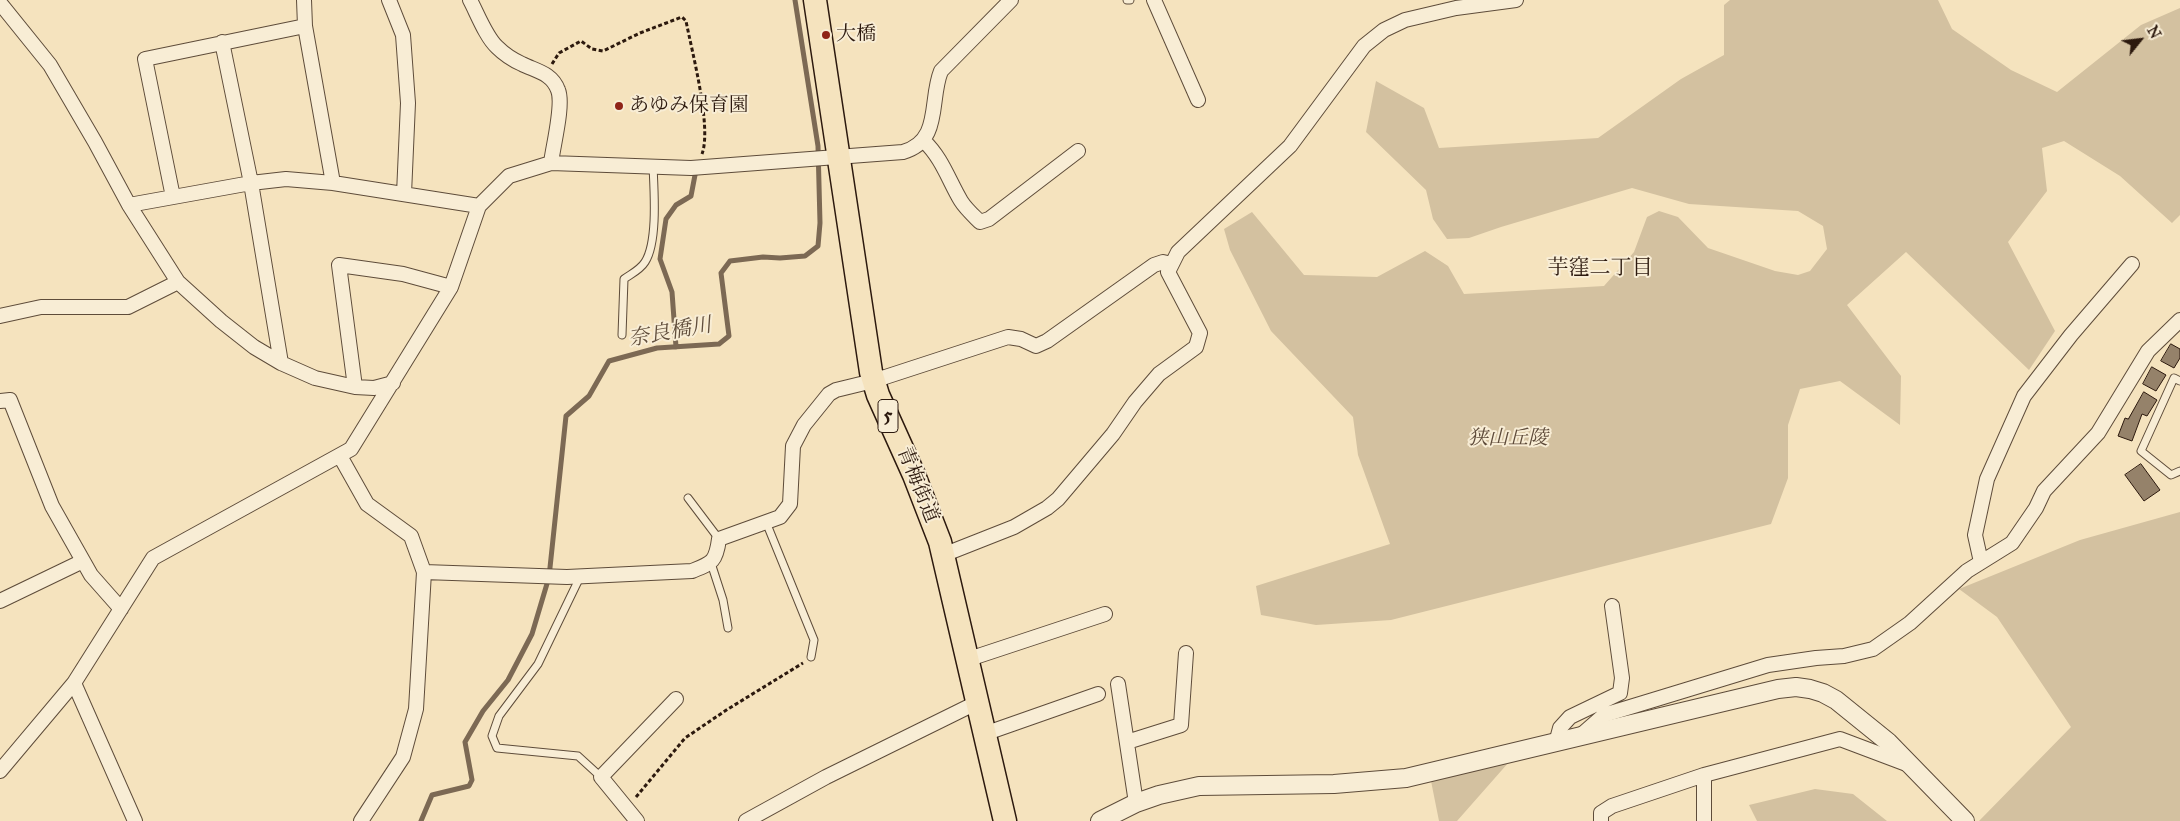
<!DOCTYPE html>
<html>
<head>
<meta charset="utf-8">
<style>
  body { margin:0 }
  #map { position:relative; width:2180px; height:821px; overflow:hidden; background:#f5e3be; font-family:"IM FELL Great Primer",serif }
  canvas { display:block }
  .north { position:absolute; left:2115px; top:15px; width:50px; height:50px; -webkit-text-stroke:4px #f8edd5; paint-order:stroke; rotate:61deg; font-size:14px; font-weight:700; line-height:20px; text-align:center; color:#2c190e }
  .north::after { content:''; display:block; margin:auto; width:18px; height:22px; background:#2c190e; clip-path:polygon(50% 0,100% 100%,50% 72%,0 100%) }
</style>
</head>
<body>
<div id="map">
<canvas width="2180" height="821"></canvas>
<div class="north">N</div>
</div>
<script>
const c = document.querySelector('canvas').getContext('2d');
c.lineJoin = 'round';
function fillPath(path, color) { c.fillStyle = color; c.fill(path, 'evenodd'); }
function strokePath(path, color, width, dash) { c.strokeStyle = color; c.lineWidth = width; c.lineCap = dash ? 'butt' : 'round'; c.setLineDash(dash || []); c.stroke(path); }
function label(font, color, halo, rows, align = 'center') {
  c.font = font + ' "IM FELL Great Primer","Noto Serif JP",serif'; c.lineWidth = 4; c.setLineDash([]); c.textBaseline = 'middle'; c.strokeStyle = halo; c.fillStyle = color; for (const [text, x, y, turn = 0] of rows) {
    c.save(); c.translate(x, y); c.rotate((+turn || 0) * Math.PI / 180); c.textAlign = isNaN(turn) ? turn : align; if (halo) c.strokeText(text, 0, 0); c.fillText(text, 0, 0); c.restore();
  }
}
const green = new Path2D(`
  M1730,0H1938L1952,29L2011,70L2057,92L2141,25L2180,8V215L2172,223L2120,176L2064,141L2042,148L2047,191L2008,242L2055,331L2029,370L1906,252L1847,305L1901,376L1900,425L1840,381L1800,389L1788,425V478L1771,524L1391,620L1316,625L1261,615L1256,586L1390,544L1358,455L1353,417L1271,331L1230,250L1224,229L1252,212L1304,275L1377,277L1425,251L1448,266L1464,294L1604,286L1634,252L1647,217L1659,211L1678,217L1708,248L1775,271L1798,275L1810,271L1827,249L1823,226L1798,211L1689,204L1632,188L1501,227L1469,238L1447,239L1433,219L1426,190L1366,132L1376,81L1424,108L1439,148L1598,138L1681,79L1724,55V5Z
  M2180,512V821H1979L2071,727L1997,617L1959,589L2080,540Z
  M1509,762L1457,821H1439L1431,781Z
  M1815,789L1853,794L1887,821H1757L1749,805Z`);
const stream = new Path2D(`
  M676,347L672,292L660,259L666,219L676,205L691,196L695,175
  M421,821L432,795L469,786L472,780L465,742L483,711L508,680L532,634L549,577L566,416L589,396L609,361L657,348L719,344L729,336L721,273L730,261L763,257L780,258L805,256L818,246L820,223L818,146L795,0`);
const building = new Path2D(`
  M2171,344L2180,349V358L2174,368L2161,361Z
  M2152,367L2166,375L2156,391L2143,384Z
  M2144,392L2157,400L2147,416L2142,414L2132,441L2118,436L2125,418L2128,419Z
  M2141,464L2160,490L2144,501L2125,475Z`);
const path = new Path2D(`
  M552,64L559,53L581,41L592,49L603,51L640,33L682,17L686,21C692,52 712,127 702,154
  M636,797L685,738L728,709L803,663`);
const service = new Path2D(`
  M1127,0H1130
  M622,335L624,279C631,274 640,270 645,262C658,242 654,190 653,166
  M2180,381L2174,378L2141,451L2171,475L2180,471
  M688,498L719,539
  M766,522L814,640L811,657
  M711,563L723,600L728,628
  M580,577L538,664L499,716L492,736L497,748L578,756L601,777`);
const minor = new Path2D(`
  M304,0L305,26L333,183
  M389,0L403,35L408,103L404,194
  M470,0C477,13 486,37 497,47C504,54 513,60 522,64C536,71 552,73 558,90C564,104 553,146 551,163
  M1154,0L1198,100
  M0,3L50,65L95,142L129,205L178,282L221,321L254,347L281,363L315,378L355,387L374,388L393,383
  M222,42L251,183L281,363
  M924,141C942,158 949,181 961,201C966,209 974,216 980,222L989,219L1078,151
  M173,197L145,59L305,26
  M129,205L251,183L286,179L333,183L479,206
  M0,316L41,307H128L178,282
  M355,387L339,265L403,274L451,287L479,206L509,176L551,163L691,168L903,152C942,141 929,100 941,71L1011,0
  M0,401L10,400L52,506L91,575L121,609
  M340,456L367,504L411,536L424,572L416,709L403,757L361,821
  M943,555L1014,527L1047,508L1058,499L1113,434L1135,402L1159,374L1196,347L1200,333L1168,272L1178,252L1290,146L1364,46L1384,30L1405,20L1456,8L1516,0
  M1981,562L1975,535L1987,479L2024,396L2071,335L2132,264
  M424,572L567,577L692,571C712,563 716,562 719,539L780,517L790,504L793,446L804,425L829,394L836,390L873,381L1008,337L1021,339L1036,346L1047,341L1154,265L1163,262L1172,264
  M0,601L83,561
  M966,660L1105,614
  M74,683L135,821
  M1118,684L1136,803
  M984,734L1098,694
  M1580,736L1604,715L1768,665L1816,658L1844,656L1873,649L1910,623L1967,571L2012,543L2036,508L2044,491L2098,433L2148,351L2180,320
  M1127,742L1181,725L1186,653
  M1556,743L1560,728L1570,717L1620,693L1622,678L1612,606
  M0,771L74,683L153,558L351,449L451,287
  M637,821L601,777L676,699
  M746,821L826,777L976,703
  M1601,821V813L1612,806L1704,775L1840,739L1909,765
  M1704,821V775`);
const tertiary = new Path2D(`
  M1100,821L1136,803L1159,795L1199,786L1334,784L1406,778L1778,689L1796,687L1810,689L1823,693L1836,700L1888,742L1965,821`);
const primary = new Path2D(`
  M815,0L871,372L878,395L914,475L940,542L1005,821`);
const markers = [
  [826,35,5,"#8f2418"],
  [619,106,5,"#8f2418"]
];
const shields = [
  [888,416,20]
];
const shieldNames = [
  ["5",888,416]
];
const poiNames = [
  ["大橋",836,35],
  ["あゆみ保育園",629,106]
];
const parkNames = [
  ["狭山丘陵",1508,439]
];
const streetNames = [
  ["青梅街道",917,485,68]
];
const neighbourhoodNames = [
  ["芋窪二丁目",1600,269]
];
const waterNames = [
  ["奈良橋川",670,333,-10]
];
fillPath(green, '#d3c1a0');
strokePath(stream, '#7c6954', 5);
fillPath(building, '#95826a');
strokePath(building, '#2c190e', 1);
strokePath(service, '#5e4c3a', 9);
strokePath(minor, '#5e4c3a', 16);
strokePath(tertiary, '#5e4c3a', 20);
strokePath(primary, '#2c190e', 25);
strokePath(path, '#2c190e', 3, [4, 2.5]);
strokePath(service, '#f8edd5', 7);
strokePath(minor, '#f8edd5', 14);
strokePath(tertiary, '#f8edd5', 18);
strokePath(primary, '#f5e3be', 22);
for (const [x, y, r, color] of markers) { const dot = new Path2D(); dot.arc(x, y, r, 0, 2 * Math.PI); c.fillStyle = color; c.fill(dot); strokePath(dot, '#f8edd5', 2); }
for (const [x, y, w] of shields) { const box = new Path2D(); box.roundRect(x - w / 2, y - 16.5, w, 33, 4); c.fillStyle = '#f8edd5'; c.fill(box); strokePath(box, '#2c190e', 1); }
label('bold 19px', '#2c190e', null, shieldNames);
label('20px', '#2c190e', '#f8edd5', poiNames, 'left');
label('italic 20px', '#5e4b3a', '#f8edd5', parkNames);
label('20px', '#2c190e', '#f8edd5', streetNames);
label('21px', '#2c190e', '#f8edd5', neighbourhoodNames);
label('italic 21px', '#614e3c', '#f8edd5', waterNames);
</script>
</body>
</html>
